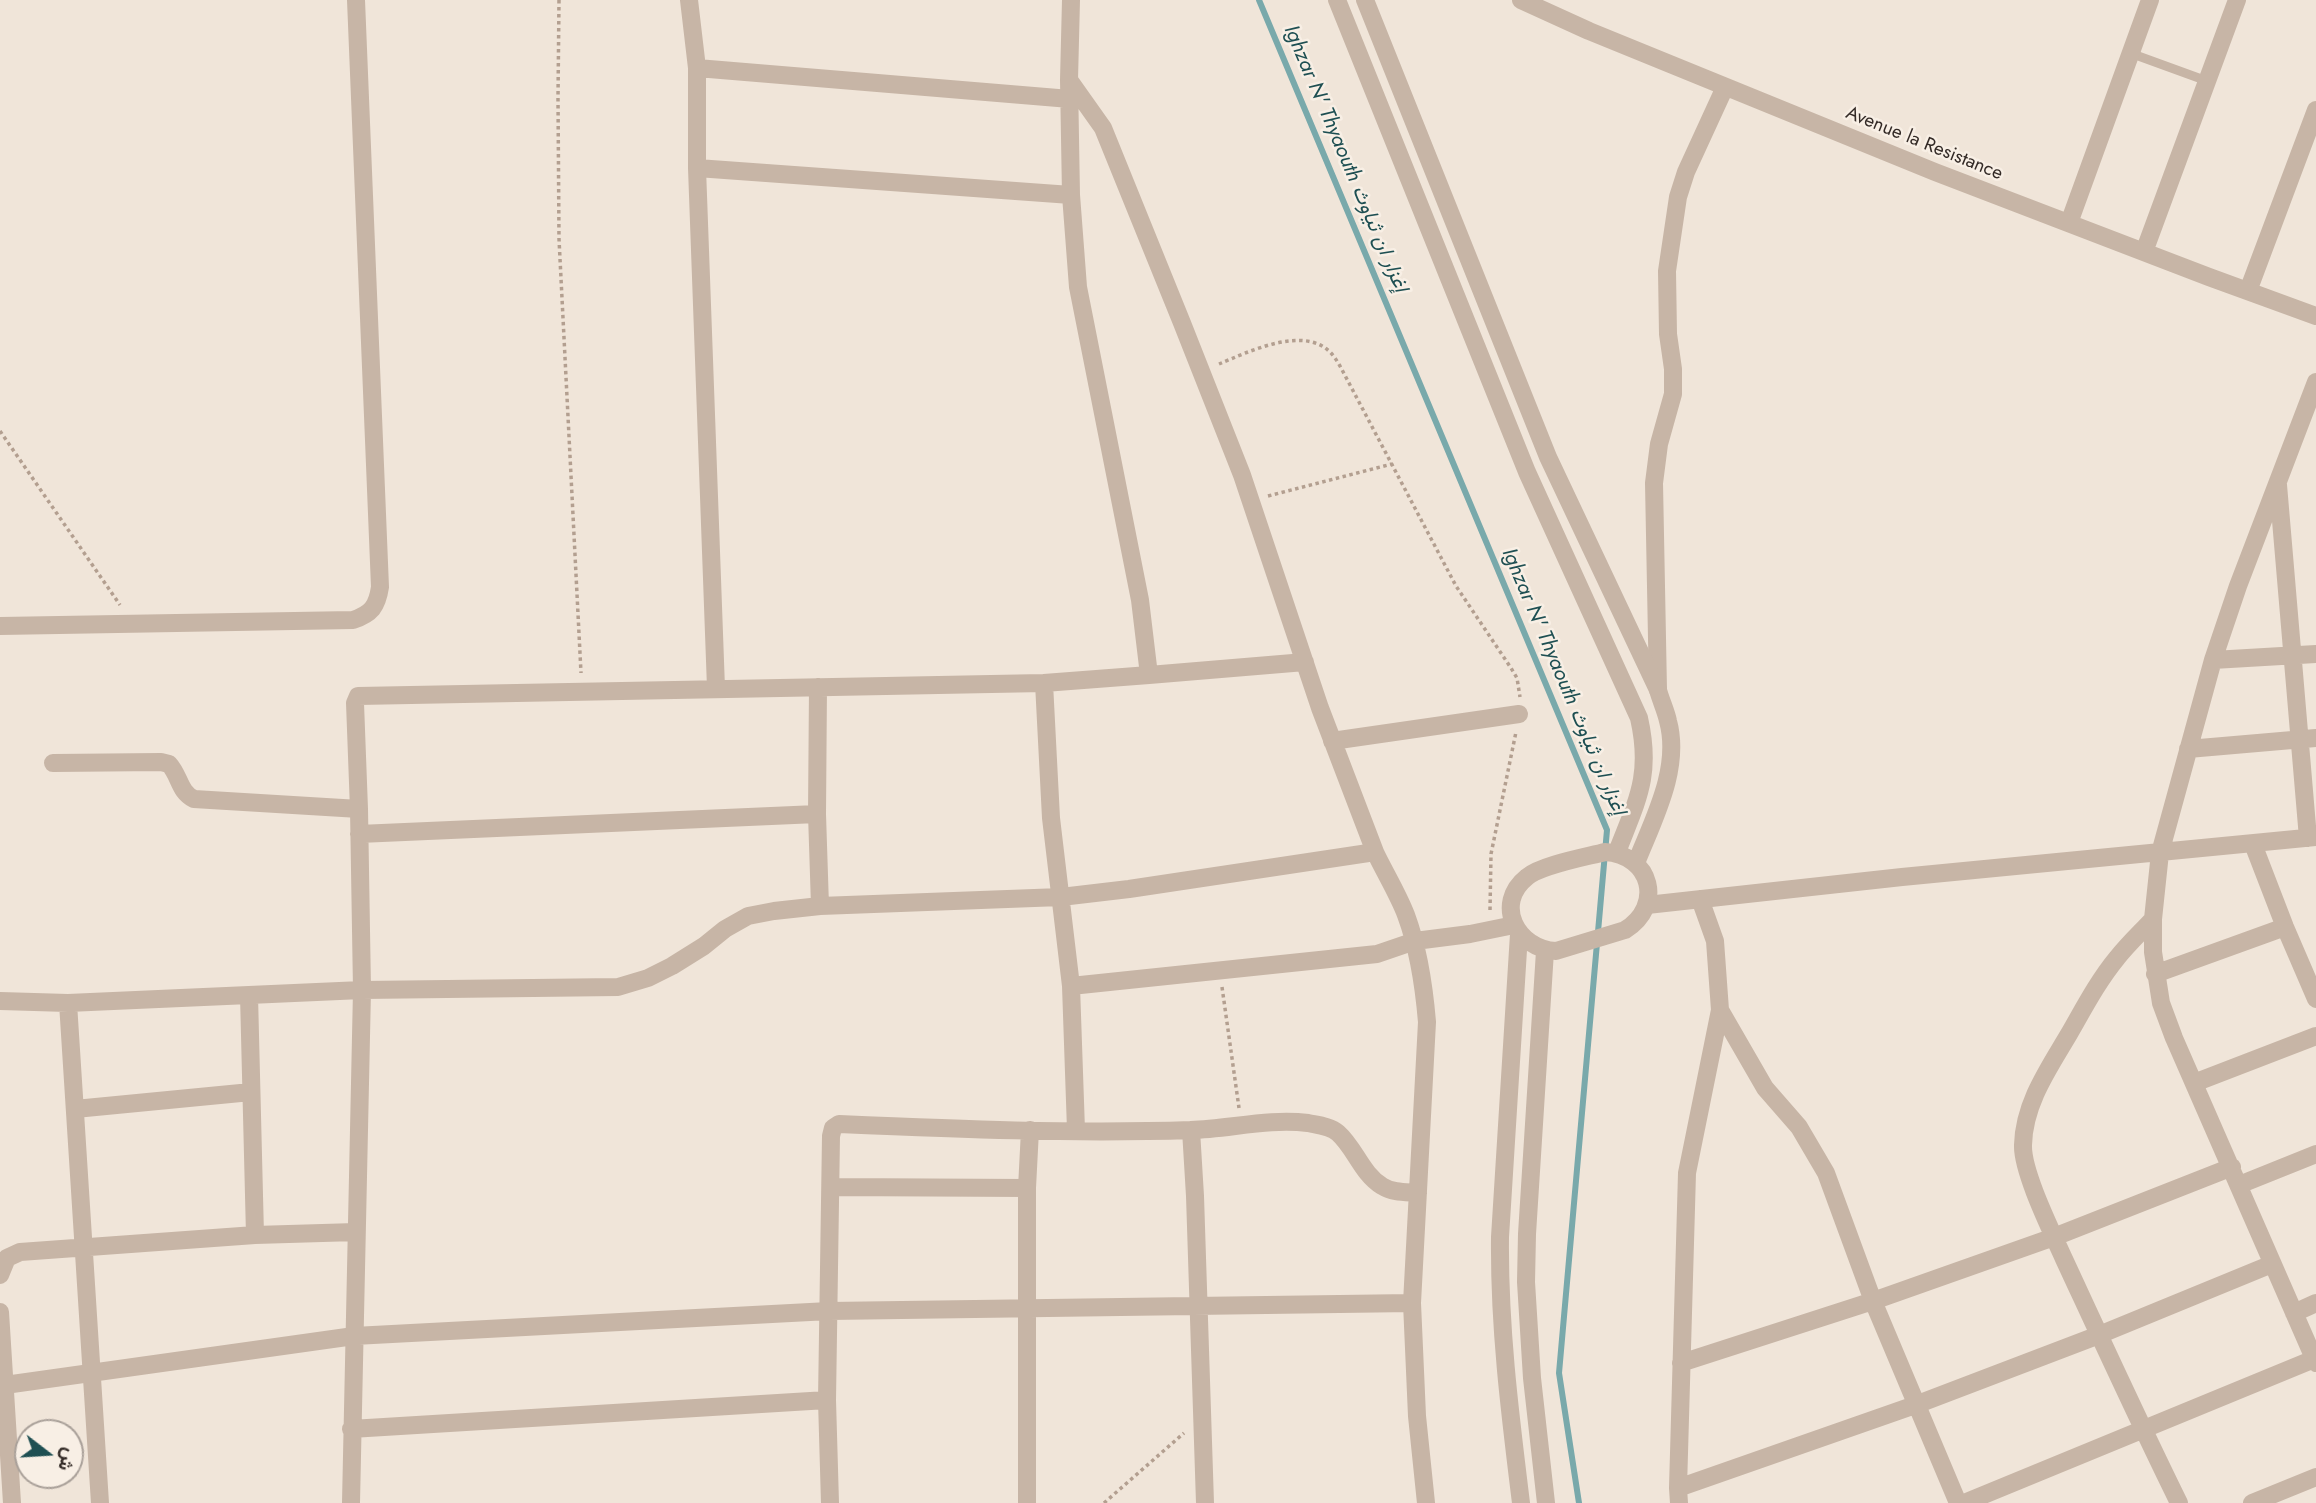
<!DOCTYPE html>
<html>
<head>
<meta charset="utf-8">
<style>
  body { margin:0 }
  #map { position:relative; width:2316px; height:1503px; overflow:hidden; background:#f0e5d9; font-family:Jost,Vazirmatn,sans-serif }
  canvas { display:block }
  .north { position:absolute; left:14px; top:1419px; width:70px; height:70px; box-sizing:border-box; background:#f8efe5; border:2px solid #a9a099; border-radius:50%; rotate:107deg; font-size:19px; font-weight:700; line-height:28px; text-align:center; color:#332a26 }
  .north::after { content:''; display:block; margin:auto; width:24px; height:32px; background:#1e4f52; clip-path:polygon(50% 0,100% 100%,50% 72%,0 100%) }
</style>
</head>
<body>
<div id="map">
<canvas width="2316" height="1503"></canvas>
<div class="north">ش</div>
</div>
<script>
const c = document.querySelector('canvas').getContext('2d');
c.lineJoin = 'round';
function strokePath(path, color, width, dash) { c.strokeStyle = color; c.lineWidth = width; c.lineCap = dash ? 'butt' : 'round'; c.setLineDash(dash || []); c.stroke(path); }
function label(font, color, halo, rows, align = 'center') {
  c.font = font + ' Jost,Vazirmatn,sans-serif'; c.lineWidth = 5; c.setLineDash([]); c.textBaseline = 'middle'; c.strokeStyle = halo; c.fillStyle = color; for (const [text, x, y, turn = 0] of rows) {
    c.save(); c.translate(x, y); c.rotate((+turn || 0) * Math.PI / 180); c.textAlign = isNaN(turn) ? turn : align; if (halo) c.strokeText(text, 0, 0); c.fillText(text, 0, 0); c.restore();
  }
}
const stream = new Path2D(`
  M1259,0L1607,830L1559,1373L1579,1503`);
const path = new Path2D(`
  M559,0L558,98L559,239L581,673
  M1219,364C1248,352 1303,325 1330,352C1334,356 1337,361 1340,366L1456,586L1511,668L1517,678L1520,697
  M0,431L120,605
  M1268,496L1392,464
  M1490,910L1491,854L1516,732
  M1222,987L1239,1108
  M1104,1503L1184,1433`);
const service = new Path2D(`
  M2130,53L2207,81`);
const minor = new Path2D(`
  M689,0L697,68V168L716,688
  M1071,0L1069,80L1071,195L1078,287L1140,600L1149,675L1044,683L1051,818L1071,986L1377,954L1415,941L1470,934L1514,925
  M1521,0L1589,31L1935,172L2209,277L2316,316
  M697,68L1070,99
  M697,168L1071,195
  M2069,223L2150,0
  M2144,252L2237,0
  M2248,291L2316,110
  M2316,382L2238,586L2213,660L2160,853L2153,919V952L2161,1003L2174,1038L2316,1363
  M2278,485L2308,838
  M0,626L353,620C371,614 377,607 380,587L356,0
  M2213,660L2316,654
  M1149,675L1305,662
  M818,687L817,814L820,906
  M1658,690L1654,483L1659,444L1673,394V369L1668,334L1667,271L1678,197L1686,172L1725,87
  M1332,741L1519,714
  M2188,749L2316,738
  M53,763L161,762L169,764C180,776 179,792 194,799L359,809
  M359,834L817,814
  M2253,844L2285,927L2316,999
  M1375,852C1385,873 1398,894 1406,915C1419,950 1424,986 1427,1022L1412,1303L1417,1416L1426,1503
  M1647,905L1902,877L2316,837
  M2153,919C2141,932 2128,944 2117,958C2098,981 2084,1008 2069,1034C2049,1068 2024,1103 2023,1145C2022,1172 2052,1232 2064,1259C2102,1341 2139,1422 2179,1503
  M2155,974L2285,927
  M1071,986L1076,1130
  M249,995L255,1235
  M0,1001L68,1003L362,990L618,987L648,978L672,966L704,946L725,929L748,916L774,911L820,906L1061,897L1129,889L1375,852L1320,708L1242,475L1182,323L1103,128L1069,80
  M68,1003L100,1503
  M1720,1010L1765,1088L1799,1127L1826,1173L1873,1301L1958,1503
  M2194,1083L2316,1036
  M75,1109L251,1092
  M1191,1130L1195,1196L1205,1503
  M2239,1185L2316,1154
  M831,1187L1027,1188
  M0,1275L7,1258L20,1252L255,1235L356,1232
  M0,1312L12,1503
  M2294,1313L2316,1303
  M1681,1363L1873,1301L2054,1237L2232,1167
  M5,1385L354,1336L829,1311L1412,1303
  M351,1429L827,1400
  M1678,1488L1918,1404L2099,1335L2272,1264
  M351,1503L362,990L359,809L355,703L358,696L1044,683
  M830,1503L827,1400L831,1136L833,1128L839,1124C956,1129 1074,1134 1191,1130C1229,1129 1269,1118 1308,1123C1317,1125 1330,1126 1338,1133C1355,1148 1362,1174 1382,1186C1393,1193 1406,1192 1418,1193
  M1027,1503V1188L1030,1130
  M1679,1503L1678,1488L1687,1173L1720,1010L1715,941L1700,899
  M1964,1503L2314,1359
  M2252,1503L2316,1477`);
const tertiary = new Path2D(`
  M1337,0L1527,472L1639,718C1652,776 1637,800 1617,852
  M1365,0L1548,457L1658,690C1661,701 1666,711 1668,721C1681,769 1653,820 1636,863
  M1605,852C1652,855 1664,906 1625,930L1556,951C1517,949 1493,904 1527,877C1541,865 1586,857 1605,852Z
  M1519,934L1500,1237C1499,1327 1510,1414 1521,1503
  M1545,951L1527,1234L1526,1282L1532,1378L1546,1503`);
const streetNames = [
  ["Avenue la Resistance",1924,144,22]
];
const waterNames = [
  ["Ighzar N' Thyaouth إغزار ان ثياوث",1345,159,67],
  ["Ighzar N' Thyaouth إغزار ان ثياوث",1563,682,67]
];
strokePath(stream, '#79a9ab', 6);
strokePath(path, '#b39f90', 3.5, [3.5, 3.5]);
strokePath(service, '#c7b5a6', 9);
strokePath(minor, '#c7b5a6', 18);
strokePath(tertiary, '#c7b5a6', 18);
label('19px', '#332a26', '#f8efe5', streetNames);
label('italic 21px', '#1e4f52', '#f8efe5', waterNames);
</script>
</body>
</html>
